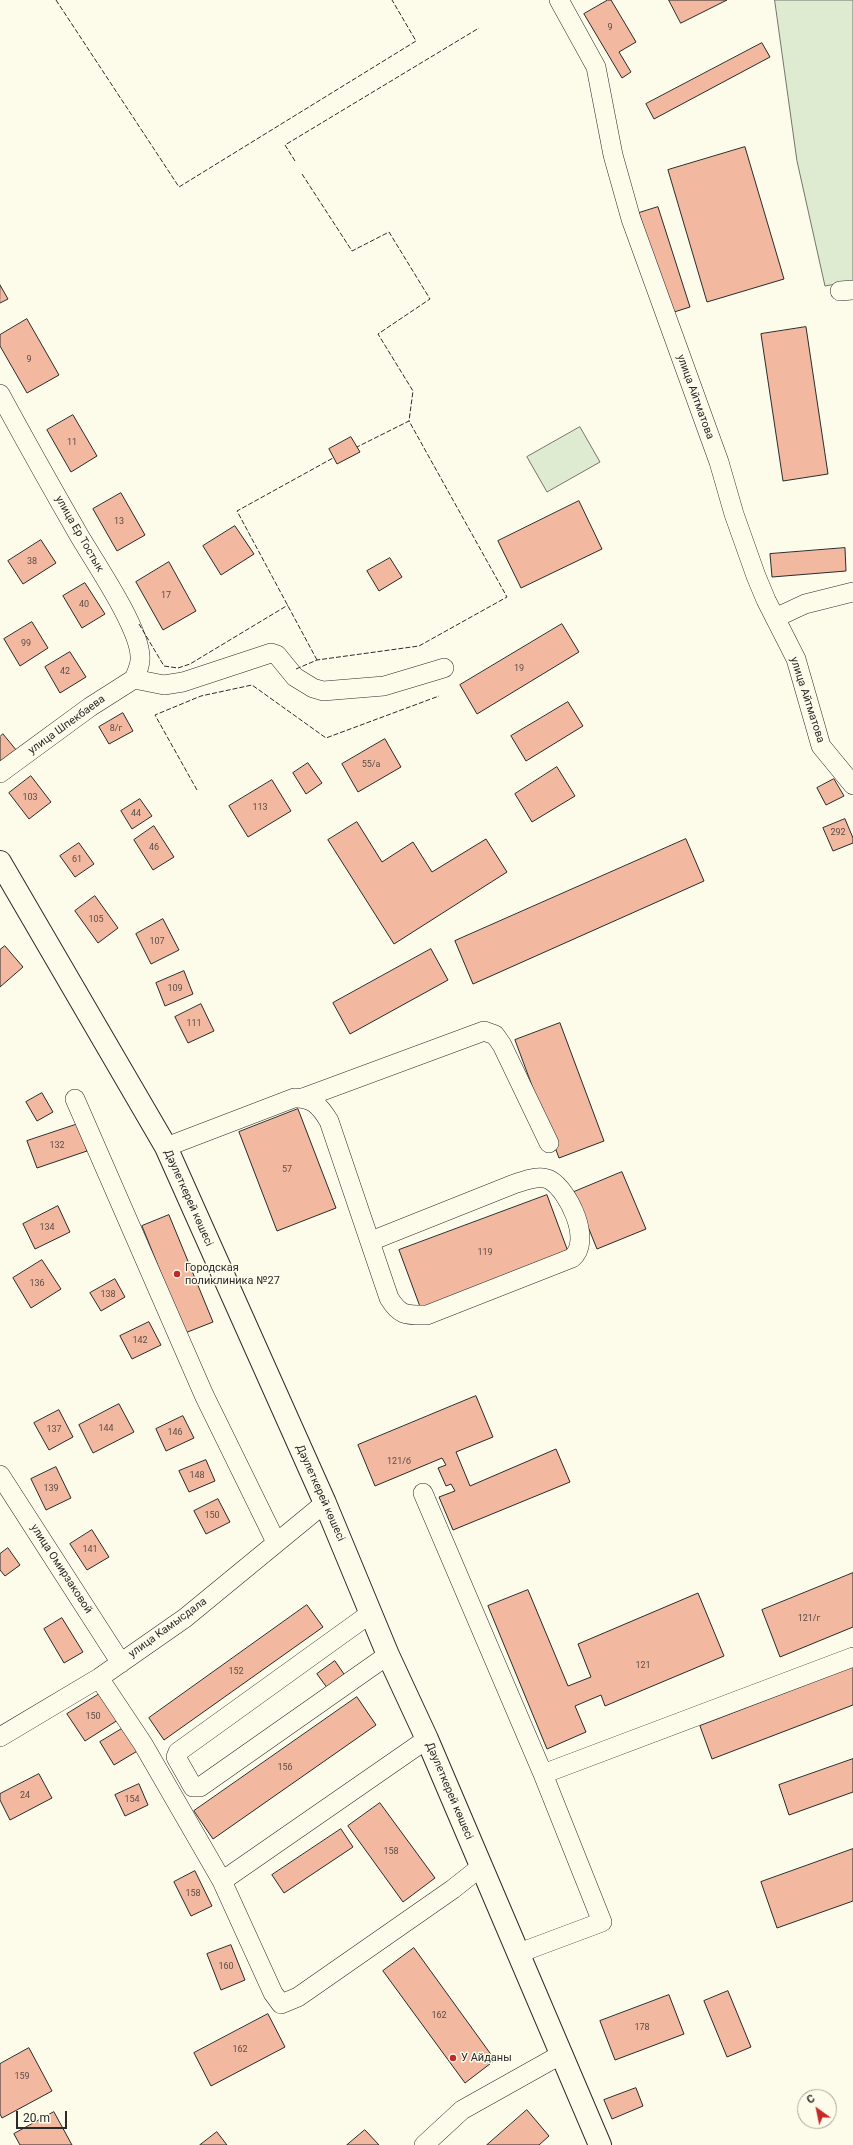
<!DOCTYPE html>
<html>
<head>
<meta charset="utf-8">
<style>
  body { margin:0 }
  #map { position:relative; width:853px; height:2145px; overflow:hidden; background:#fdfbea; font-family:Roboto,sans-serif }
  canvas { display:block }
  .north { position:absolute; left:797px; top:2089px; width:40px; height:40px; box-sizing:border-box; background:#fdfbea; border:1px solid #a9a89e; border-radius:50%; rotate:327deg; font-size:11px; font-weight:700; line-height:16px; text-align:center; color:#2b2b2b }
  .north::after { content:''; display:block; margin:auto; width:14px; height:18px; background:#c62828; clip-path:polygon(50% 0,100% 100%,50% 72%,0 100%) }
  .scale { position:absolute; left:16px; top:2111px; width:51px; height:18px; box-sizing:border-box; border:2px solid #2b2b2b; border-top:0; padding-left:5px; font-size:12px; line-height:14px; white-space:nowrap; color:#2b2b2b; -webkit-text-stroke:3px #fdfbea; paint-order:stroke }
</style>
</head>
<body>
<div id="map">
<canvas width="853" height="2145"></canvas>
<div class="north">С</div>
<div class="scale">20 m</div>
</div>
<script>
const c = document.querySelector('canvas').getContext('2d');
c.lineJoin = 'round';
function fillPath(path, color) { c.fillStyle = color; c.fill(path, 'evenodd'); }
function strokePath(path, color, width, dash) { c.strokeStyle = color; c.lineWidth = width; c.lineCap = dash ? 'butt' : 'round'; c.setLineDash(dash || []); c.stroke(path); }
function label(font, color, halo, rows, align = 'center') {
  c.font = font + ' Roboto,sans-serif'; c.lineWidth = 3; c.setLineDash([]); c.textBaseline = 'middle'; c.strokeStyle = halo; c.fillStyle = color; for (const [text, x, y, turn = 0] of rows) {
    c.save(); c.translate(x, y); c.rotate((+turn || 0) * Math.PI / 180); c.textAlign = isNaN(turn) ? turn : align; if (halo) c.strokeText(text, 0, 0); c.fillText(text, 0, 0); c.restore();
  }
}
const green = new Path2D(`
  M775,0H853V281L825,286L797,161Z
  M580,427L600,462L547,492L527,457Z`);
const building = new Path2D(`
  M608,0H611L636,42L619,52L631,72L622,78L584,14Z
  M669,0H727L681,23Z
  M762,43L770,57L654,119L646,104Z
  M745,147L784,279L707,302L668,170Z
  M658,207L690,307L671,313L639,213Z
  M0,285L8,299L0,303Z
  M27,319L59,375L27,393L0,346V335Z
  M806,327L828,474L783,481L761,334Z
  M73,415L97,456L71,472L47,430Z
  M351,437L360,452L337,464L329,449Z
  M121,493L145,535L117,551L93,509Z
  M579,501L602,549L521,588L498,541Z
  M235,526L254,554L221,575L203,546Z
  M41,540L56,563L23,584L8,561Z
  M845,548L846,571L772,577L770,554Z
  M390,558L402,577L379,591L367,571Z
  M169,562L196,611L163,630L136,582Z
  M85,583L105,614L82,628L63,596Z
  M32,622L48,648L20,666L4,639Z
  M562,624L579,652L477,714L460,685Z
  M70,652L86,677L60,693L45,667Z
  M568,702L583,726L526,761L511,736Z
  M123,713L133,731L109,744L99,727Z
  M3,734L17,751L0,765V737Z
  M385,739L401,767L358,792L342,764Z
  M308,763L322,783L306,794L293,773Z
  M557,767L575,796L532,822L515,794Z
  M31,776L51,802L29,819L9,793Z
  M834,779L844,796L826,805L817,788Z
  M272,780L291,811L248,837L229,806Z
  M140,799L152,816L132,829L121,811Z
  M845,819L853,838V843L833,851L823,828Z
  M357,822L382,862L413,842L432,872L486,839L507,872L394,944L328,840Z
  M154,826L174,857L153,870L134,840Z
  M686,839L704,881L473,984L455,941Z
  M79,843L94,864L75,877L60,856Z
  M95,896L118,928L98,943L75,911Z
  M163,919L179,950L151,964L136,934Z
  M5,946L23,967L0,987V950Z
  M431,949L448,980L350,1034L333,1003Z
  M184,971L193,994L165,1006L156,983Z
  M201,1004L214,1031L188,1043L175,1017Z
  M560,1023L604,1141L559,1158L515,1040Z
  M42,1093L53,1112L37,1121L26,1102Z
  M298,1109L336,1208L277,1231L239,1132Z
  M78,1124L87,1151L37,1168L27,1141Z
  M622,1172L646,1229L597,1249L574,1192Z
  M547,1195L570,1257L422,1312L399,1250Z
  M58,1206L70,1232L35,1249L23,1224Z
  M169,1215L213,1322L185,1333L142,1226Z
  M42,1260L61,1289L31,1308L13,1278Z
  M115,1279L125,1297L101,1311L90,1293Z
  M149,1322L161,1345L132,1359L120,1336Z
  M476,1396L493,1437L456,1452L470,1486L556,1449L570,1482L453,1530L439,1497L455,1491L451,1484L446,1486L438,1468L446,1465L442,1458L375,1486L358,1445Z
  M119,1404L134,1432L93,1453L79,1425Z
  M59,1410L73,1437L49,1450L34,1423Z
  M183,1416L194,1438L166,1451L156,1429Z
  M206,1460L215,1481L189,1492L179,1471Z
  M56,1467L71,1498L46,1510L31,1479Z
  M218,1499L230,1522L206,1534L194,1511Z
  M92,1530L109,1557L87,1570L70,1544Z
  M8,1548L20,1565L5,1576L0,1570V1554Z
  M853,1573V1627L780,1657L762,1610Z
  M528,1590L568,1686L591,1677L578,1644L698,1593L724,1656L605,1706L601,1695L575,1706L586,1732L547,1749L488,1606Z
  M307,1605L323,1627L164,1740L149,1718Z
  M62,1618L83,1652L64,1663L44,1629Z
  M335,1661L346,1677L328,1689L317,1674Z
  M853,1667V1705L712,1759L700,1726Z
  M101,1693L118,1720L85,1741L67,1714Z
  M357,1697L376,1725L213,1839L194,1811Z
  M125,1727L139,1750L114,1765L100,1742Z
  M853,1759V1792L789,1815L779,1785Z
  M39,1774L52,1798L10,1820L0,1800V1794Z
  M139,1784L148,1805L125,1816L115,1795Z
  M380,1803L435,1878L403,1902L348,1826Z
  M341,1829L353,1847L284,1893L272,1875Z
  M853,1849V1901L777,1928L761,1882Z
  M195,1871L212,1906L191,1916L174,1882Z
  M231,1945L245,1980L221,1990L207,1954Z
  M414,1948L495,2060L465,2083L383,1971Z
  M728,1991L751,2047L727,2057L704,2001Z
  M669,1995L684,2034L615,2060L600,2021Z
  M268,2014L285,2047L211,2086L194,2053Z
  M29,2048L52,2091L2,2118L0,2114V2064Z
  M636,2088L643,2106L612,2119L604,2100Z
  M527,2110L549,2136L539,2145H487Z
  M54,2112L72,2145H20L14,2134Z
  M365,2130L379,2145H347Z
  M217,2132L227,2145H200Z`);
const minor = new Path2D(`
  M559,0L596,67L613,155L631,219L719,462L734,514L756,576L766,600L796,659L821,746L853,785
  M840,291L853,290
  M0,394C26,442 53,490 80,537C96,564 139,627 140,656C141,664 137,672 134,679
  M775,618L805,604L853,592
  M134,679L164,685L183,682L271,653L277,655L295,677L313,688L323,691L384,686L444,668
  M0,773L90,707L134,679
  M303,1098L484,1031L495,1035L502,1045L549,1143
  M75,1099L204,1395L276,1542
  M166,1147L294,1098C312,1097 320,1106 329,1121L389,1298C400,1316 406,1315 427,1315L572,1258C593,1241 568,1190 550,1180C539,1174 524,1181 514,1184L371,1241
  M0,1475L121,1663
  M423,1493L543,1774
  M371,1613L178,1752L176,1757L193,1787H200L388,1655
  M99,1678L143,1744L222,1881L273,1993L281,2004L298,1997L453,1889L482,1866
  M0,1737L99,1678L185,1618L325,1503
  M222,1881L427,1739
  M519,1953L602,1922L543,1774L853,1657
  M424,2145L462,2110L562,2054`);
const major = new Path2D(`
  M0,862L166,1147L325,1503L388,1655L427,1739L600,2145`);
const fence = new Path2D(`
  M56,0L179,187L416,41L392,0
  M295,161L285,145L479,28
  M302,174L352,251L389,232L430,299L378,334L413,391L409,421
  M139,624L164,666L178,668L190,664L288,605
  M317,660L237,511L333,458
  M296,669L317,660L419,646L507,597L409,421L357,447
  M197,790L155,715L201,696L252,685L326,738L439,696`);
const markers = [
  [177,1274,4,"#c62828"],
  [453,2058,4,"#c62828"]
];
const numberNames = [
  ["9",610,28],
  ["9",29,360],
  ["11",72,443],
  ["13",119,522],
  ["38",32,562],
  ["17",166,596],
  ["40",84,605],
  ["99",26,644],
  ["19",519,669],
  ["42",65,672],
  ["8/г",116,729],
  ["55/а",371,765],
  ["103",30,798],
  ["113",260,808],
  ["44",136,814],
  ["292",838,833],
  ["46",154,848],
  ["61",77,860],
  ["105",96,920],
  ["107",157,942],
  ["109",175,989],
  ["111",194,1024],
  ["132",57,1146],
  ["57",287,1170],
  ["134",47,1228],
  ["119",485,1253],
  ["136",37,1284],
  ["138",108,1295],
  ["142",140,1341],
  ["144",106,1429],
  ["137",54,1430],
  ["146",175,1433],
  ["121/б",399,1462],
  ["148",197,1476],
  ["139",51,1489],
  ["150",212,1516],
  ["141",90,1550],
  ["121/г",809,1619],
  ["121",643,1666],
  ["152",236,1672],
  ["150",93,1717],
  ["156",285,1768],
  ["24",25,1796],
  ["154",132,1800],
  ["158",391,1852],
  ["158",193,1894],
  ["160",226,1967],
  ["162",439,2016],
  ["178",642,2028],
  ["162",240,2050],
  ["159",22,2077]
];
const streetNames = [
  ["улица Айтматова",695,397,70],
  ["улица Ер Тостык",79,534,60],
  ["улица Айтматова",807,700,72],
  ["улица Шпекбаева",67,725,-36],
  ["Дәулеткерей көшесі",188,1198,66],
  ["Дәулеткерей көшесі",320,1493,66],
  ["улица Омирзаковой",61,1569,57],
  ["улица Камысдала",168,1628,-36],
  ["Дәулеткерей көшесі",449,1791,67]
];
const poiNames = [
  ["Городская",185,1268],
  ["поликлиника №27",185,1281],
  ["У Айданы",461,2058]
];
fillPath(green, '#deebd1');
strokePath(green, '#74746e', 1);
fillPath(building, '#f2b8a0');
strokePath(building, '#2b2b2b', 1);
strokePath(minor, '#2b2b2b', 20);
strokePath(major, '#2b2b2b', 24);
strokePath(minor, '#fdfbea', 19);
strokePath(major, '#fdfbea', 22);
strokePath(fence, '#2b2b2b', 1, [5, 2]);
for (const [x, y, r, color] of markers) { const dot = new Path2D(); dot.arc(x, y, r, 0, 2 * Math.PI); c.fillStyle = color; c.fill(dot); strokePath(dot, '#fdfbea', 1.5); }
label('9px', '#5d4e48', null, numberNames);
label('11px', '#2b2b2b', '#fdfbea', streetNames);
label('11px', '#2b2b2b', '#fdfbea', poiNames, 'left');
</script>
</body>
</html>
